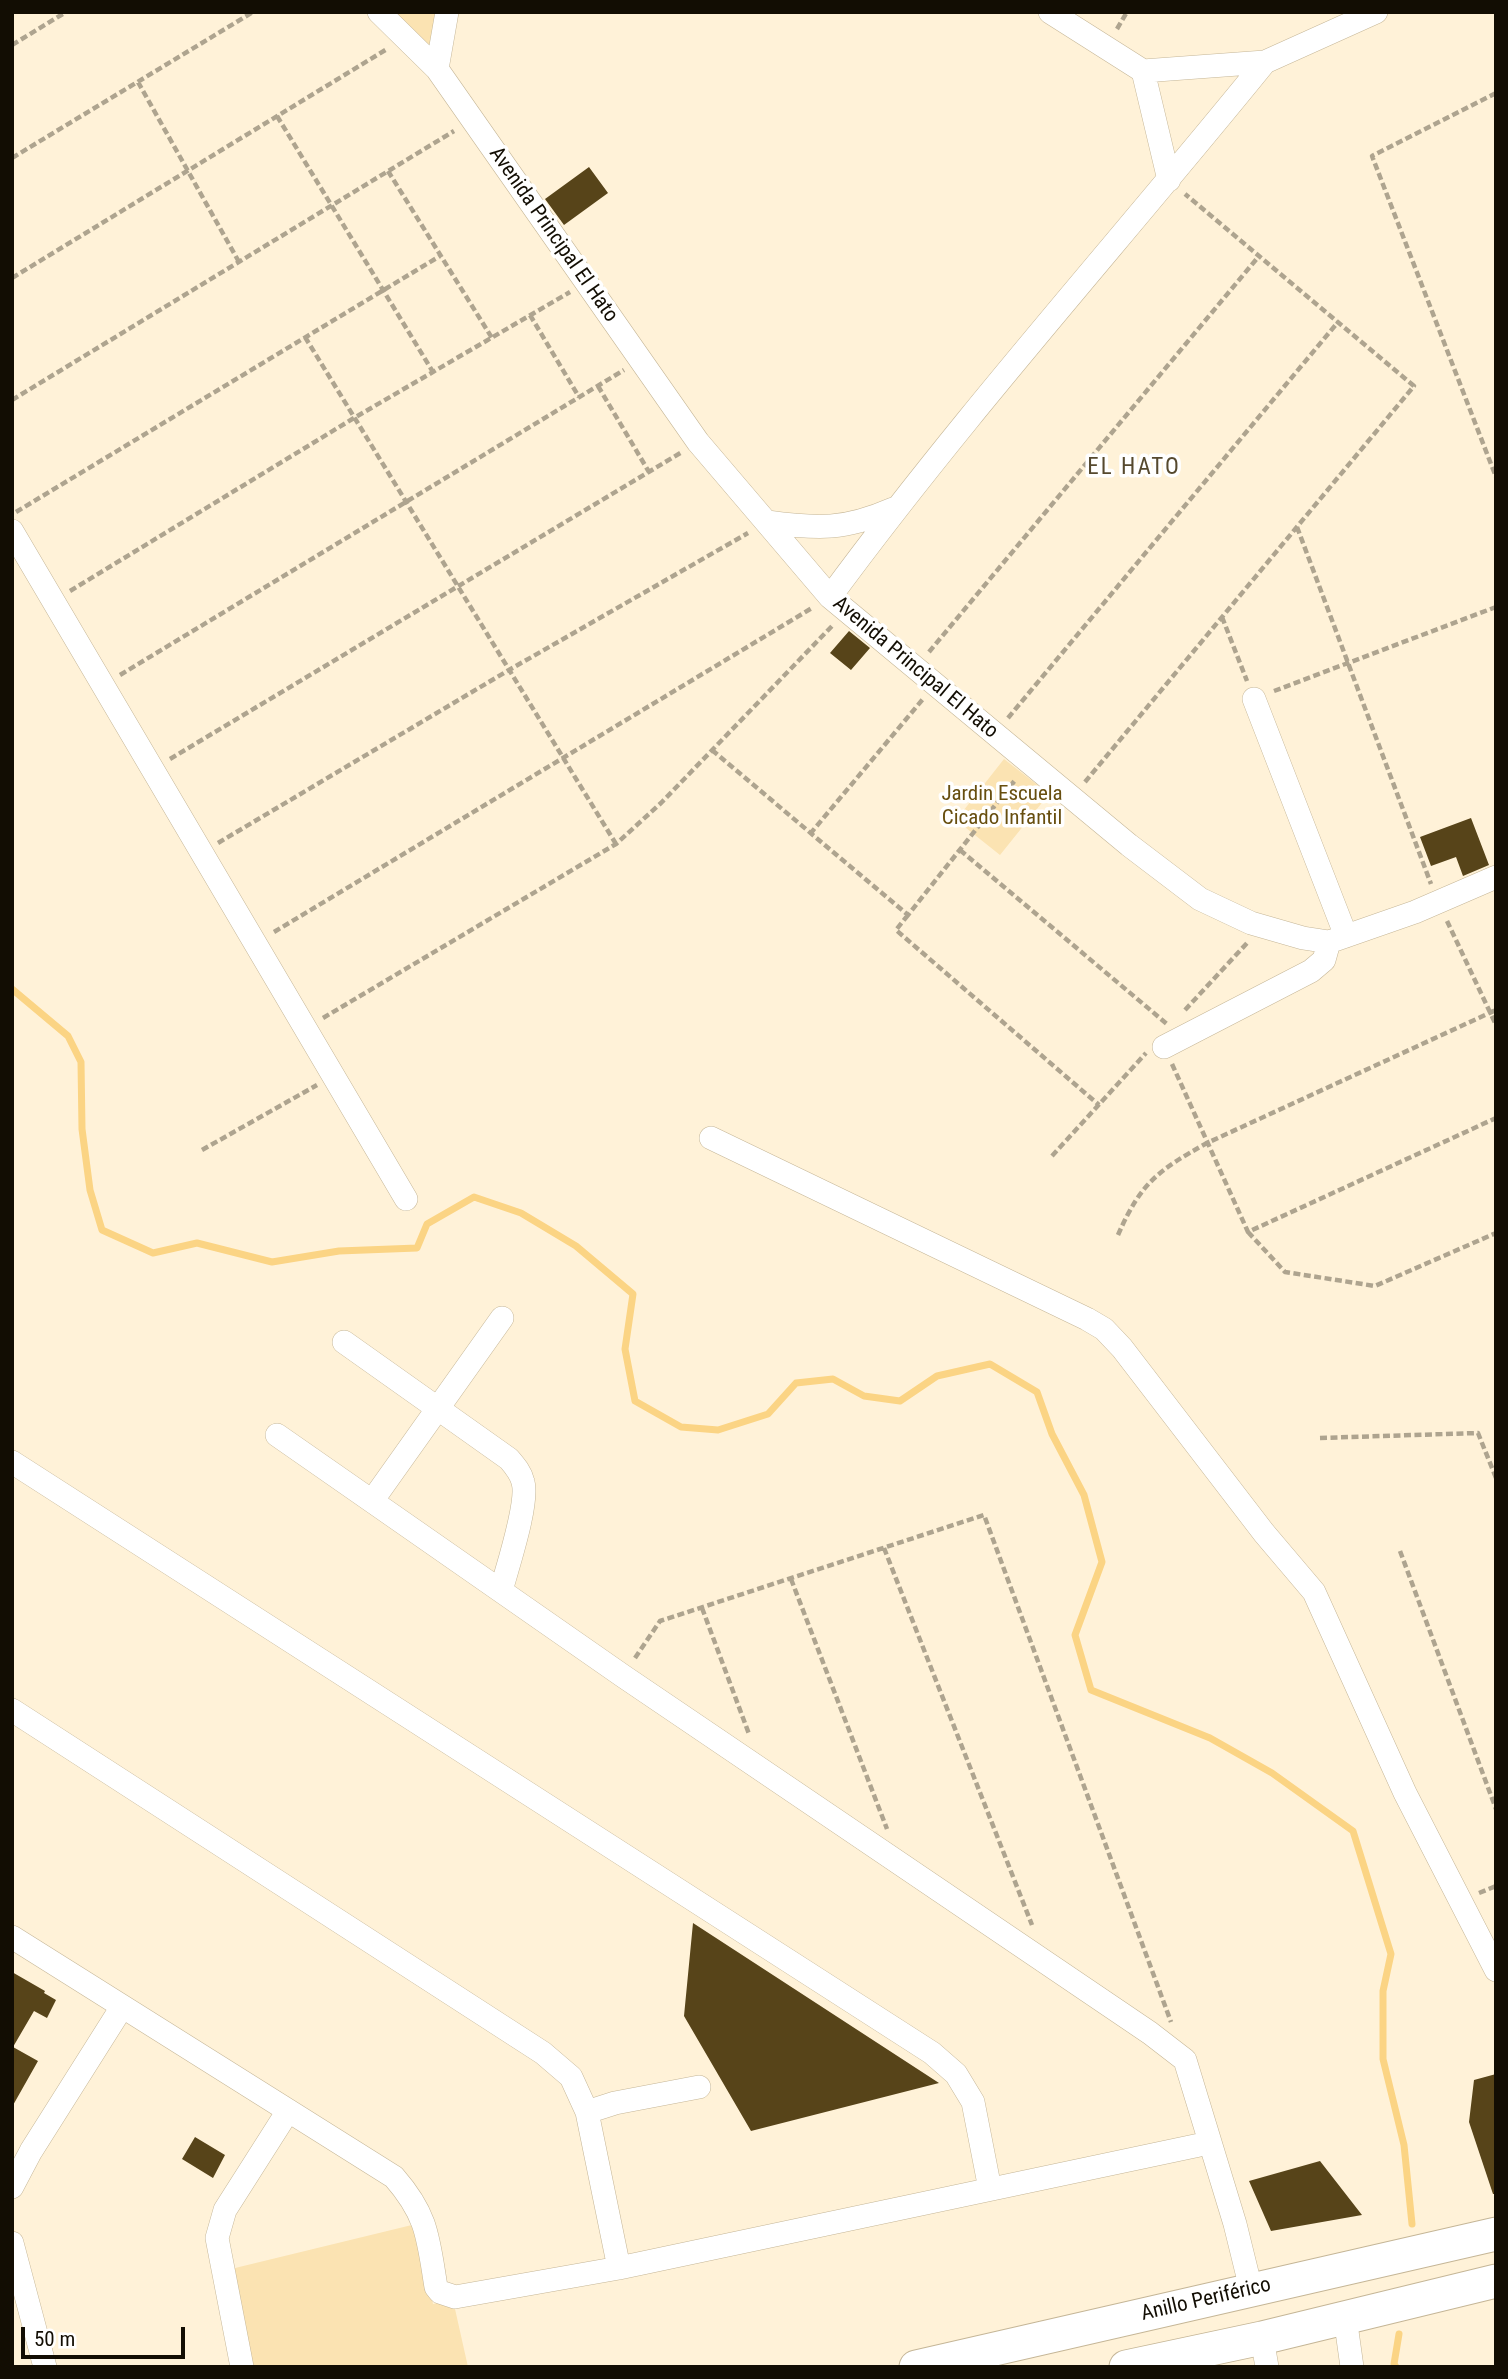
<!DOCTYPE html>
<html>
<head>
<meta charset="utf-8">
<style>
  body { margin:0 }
  #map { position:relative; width:1508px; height:2379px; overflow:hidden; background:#fff2d8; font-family:"Roboto Condensed",sans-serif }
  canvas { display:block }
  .frame { position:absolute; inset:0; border:14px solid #120d03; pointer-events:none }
  .scale { position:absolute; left:21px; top:2327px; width:164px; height:32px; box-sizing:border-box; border:4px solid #120d03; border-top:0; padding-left:9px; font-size:21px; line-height:24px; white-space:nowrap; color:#120d03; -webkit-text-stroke:5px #fff; paint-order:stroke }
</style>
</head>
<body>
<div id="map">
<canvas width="1508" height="2379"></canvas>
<div class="frame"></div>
<div class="scale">50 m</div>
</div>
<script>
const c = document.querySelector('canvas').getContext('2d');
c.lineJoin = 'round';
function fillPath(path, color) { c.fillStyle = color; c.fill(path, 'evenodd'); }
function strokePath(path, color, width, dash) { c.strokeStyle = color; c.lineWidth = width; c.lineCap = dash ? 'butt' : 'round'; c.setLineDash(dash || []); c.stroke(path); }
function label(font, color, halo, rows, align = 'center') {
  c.font = font + ' "Roboto Condensed",sans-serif'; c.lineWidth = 7; c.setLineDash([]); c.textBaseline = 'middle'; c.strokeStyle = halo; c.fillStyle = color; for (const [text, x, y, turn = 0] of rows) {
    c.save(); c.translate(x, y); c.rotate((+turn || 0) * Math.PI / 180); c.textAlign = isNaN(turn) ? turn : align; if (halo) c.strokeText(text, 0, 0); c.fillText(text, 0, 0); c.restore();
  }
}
const green = new Path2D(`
  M389,12H438L429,47Z
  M1004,759L1049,794L1000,855L956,820Z
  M416,2224L433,2304L453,2300L468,2367H249L231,2269Z`);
const stream = new Path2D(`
  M12,989L68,1036L81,1062L82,1129L90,1190L102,1230L153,1253L197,1243L272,1262L339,1251L417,1248L427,1224L474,1197L521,1213L576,1246L633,1294L625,1349L635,1401L681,1427L718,1430L768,1414L796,1383L833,1379L864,1396L900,1401L937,1376L990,1364L1037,1392L1052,1434L1084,1495L1102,1562L1075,1635L1091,1690L1210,1738L1272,1773L1353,1831L1391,1954L1383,1991V2059L1404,2145L1412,2224
  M1396,2367L1394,2364L1399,2334`);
const building = new Path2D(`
  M589,167L608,193L564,225L545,199Z
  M849,631L870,648L851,670L830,653Z
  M1471,818L1489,865L1463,876L1456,857L1431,866L1420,837Z
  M693,1923L939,2083L751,2131L684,2016Z
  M12,1972L45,1991L44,1993L56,2000L47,2018L34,2011L13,2047L38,2061L12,2107Z
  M1496,2074V2194H1493L1469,2122L1474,2080Z
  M195,2137L225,2155L213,2178L182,2159Z
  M1320,2161L1362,2215L1271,2231L1249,2181Z`);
const path = new Path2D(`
  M1117,29L1127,12
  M12,45L66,12
  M138,82L239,262
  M1496,93L1372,156L1496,477
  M277,116L433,372
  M12,158L253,12
  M388,171L492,338
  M12,278L387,49
  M530,315L579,397
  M305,337L616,844
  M598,386L649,472
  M12,400L454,131
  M16,512L440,256
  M1297,527L1431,884
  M70,591L354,418L570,292
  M1222,617L1247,681
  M929,652L1259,256
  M120,675L624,370
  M1274,691L1496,607
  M1008,718L1338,322
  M712,750L908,915L1016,779
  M170,759L682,452
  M1085,782L1414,386L1185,194
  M810,834L923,699
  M218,843L509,670L748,533
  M960,850L1167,1024
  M908,915L896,930L1099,1105
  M1447,921L1496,1025
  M274,932L812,608
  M1185,1010L1248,942
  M323,1018L616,844L661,803L833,625
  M1172,1064L1248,1232L1496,1118
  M202,1150L317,1085
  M1052,1156L1146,1053
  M1248,1232L1285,1272L1375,1286L1496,1233
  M1118,1235C1141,1182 1159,1170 1207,1143L1496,1010
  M1320,1438L1478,1433L1496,1478
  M884,1548L1032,1925
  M1400,1551L1496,1809
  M791,1579L887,1829
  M702,1608L749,1734
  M635,1658L660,1621L984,1515L1171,2022
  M1479,1893L1496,1886`);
const minor = new Path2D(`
  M379,12L437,69L698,442L830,597L1129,845L1200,899L1251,923L1303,938L1329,942L1415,912L1496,877
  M1050,12L1143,71L1265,62L1376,12
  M437,69L447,12
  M1143,71L1169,180
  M767,522C818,529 845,530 893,509
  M12,531L406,1199
  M830,597C966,412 1120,241 1265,62
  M1254,699L1346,936
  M1164,1047L1311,971L1324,960L1329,942
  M711,1138L1087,1319L1104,1329L1122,1348L1264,1533L1314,1592L1405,1793L1496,1970
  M344,1342L509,1459C515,1466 521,1473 523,1482C529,1503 507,1568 501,1591
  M277,1435L623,1676L1150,2033L1185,2060L1235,2224L1251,2289
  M12,1462L932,2053L956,2074L973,2102L990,2189
  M372,1501L502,1318
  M12,1710L543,2053L571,2077L587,2112L619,2268
  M12,1937L394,2177C428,2216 428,2238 436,2287L440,2292L455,2297L619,2268L1209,2143
  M587,2112L615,2103L699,2087
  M12,2187L31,2151L122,2007
  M12,2243L45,2367
  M1345,2317L1352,2367
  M1262,2338L1267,2367
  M242,2367L217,2238L225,2210L288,2111`);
const highway = new Path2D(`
  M916,2367L1496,2234
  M1126,2367L1262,2338L1496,2281`);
const streetNames = [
  ["Avenida Principal El Hato",553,235,55],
  ["Avenida Principal El Hato",915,668,40],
  ["Anillo Periférico",1206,2300,-13]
];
const parkNames = [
  ["Jardin Escuela",1002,795],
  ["Cicado Infantil",1002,819]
];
const neighbourhoodNames = [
  ["EL HATO",1134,468]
];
fillPath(green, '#fbe3b2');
strokePath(stream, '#fbd484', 7);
fillPath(building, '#574419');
strokePath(minor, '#c5b697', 24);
strokePath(highway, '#c5b697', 35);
strokePath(path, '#aea48f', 4.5, [7, 3.5]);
strokePath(minor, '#fff', 23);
strokePath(highway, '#fff', 33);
label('21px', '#120d03', '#fff', streetNames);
label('21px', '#674e0f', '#fff', parkNames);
c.letterSpacing = '2px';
label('23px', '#56492e', '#fff', neighbourhoodNames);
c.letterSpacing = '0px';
</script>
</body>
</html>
